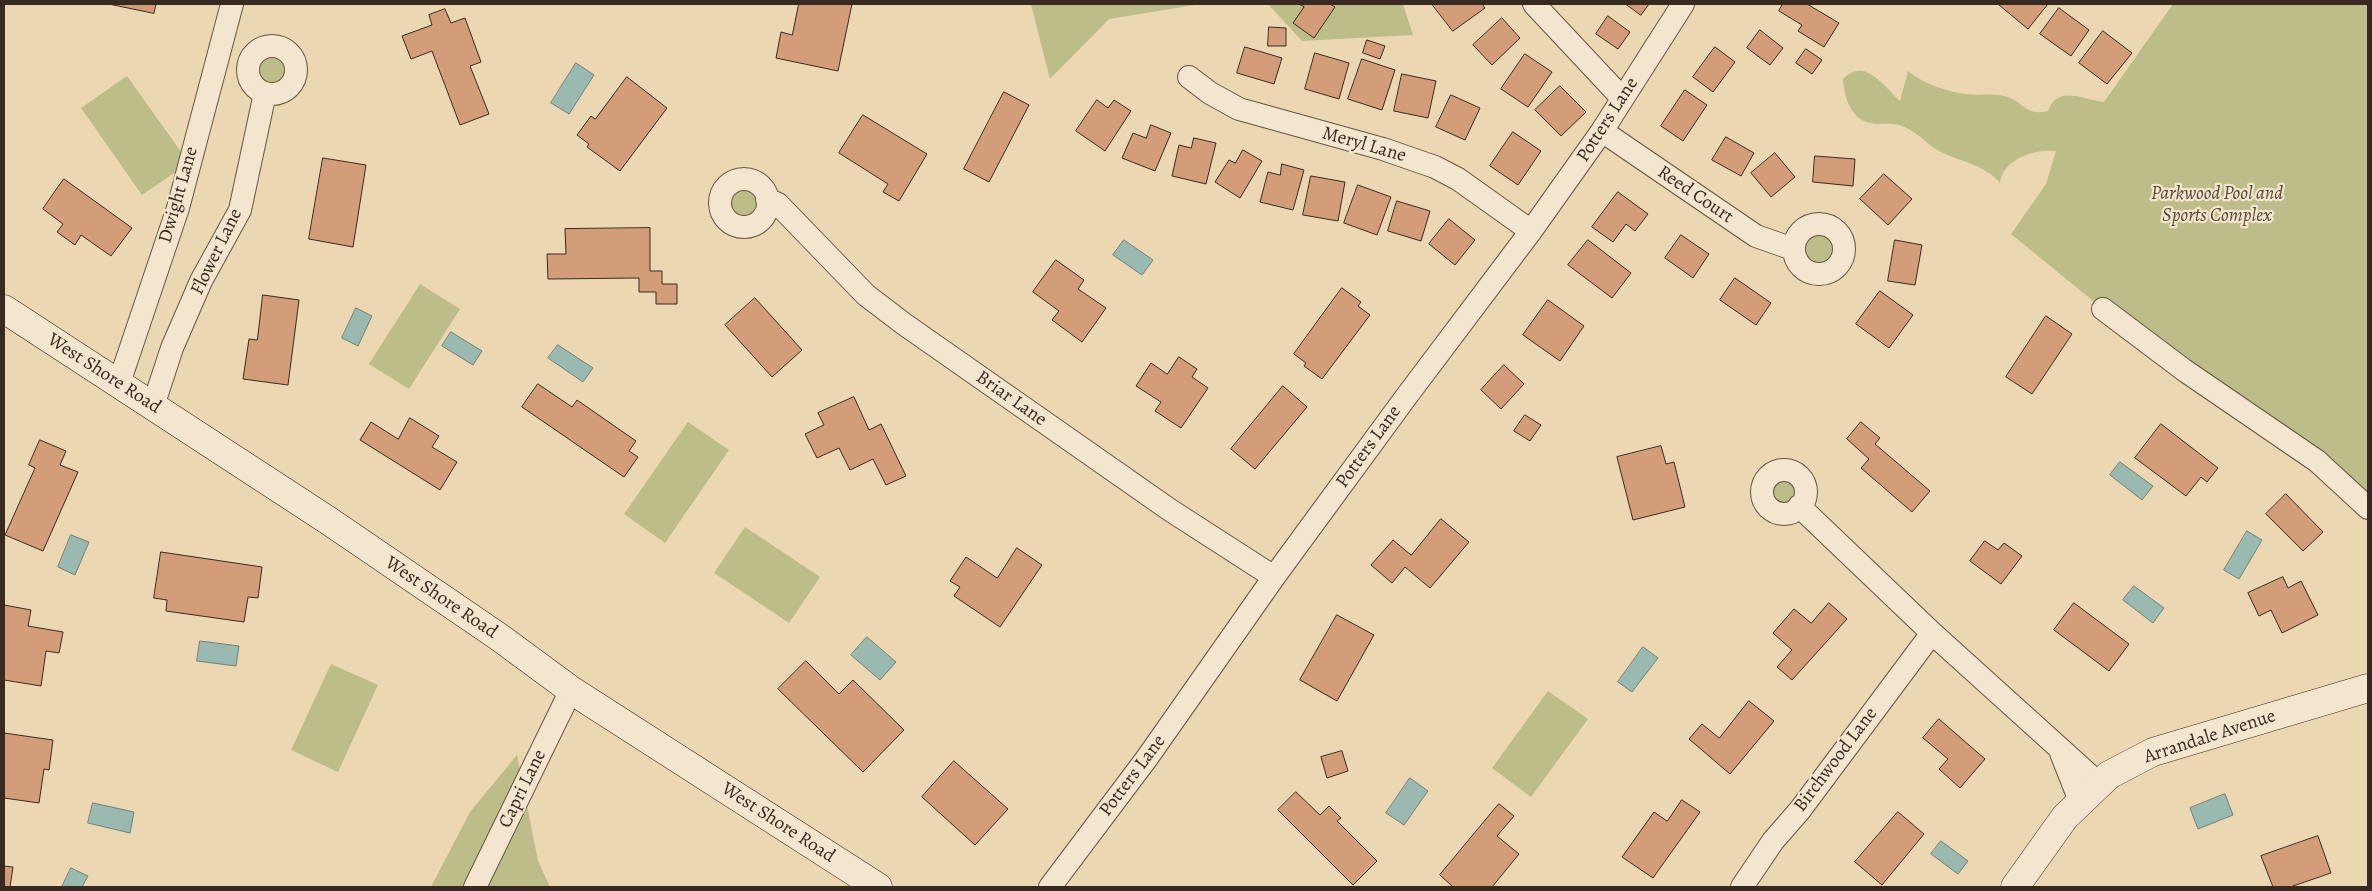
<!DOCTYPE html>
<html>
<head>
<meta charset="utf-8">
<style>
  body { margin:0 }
  #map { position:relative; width:2372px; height:891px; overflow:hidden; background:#ecd7b3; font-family:Alegreya,serif }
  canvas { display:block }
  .frame { position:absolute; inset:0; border:5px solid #382a21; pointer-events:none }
</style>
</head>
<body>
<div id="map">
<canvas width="2372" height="891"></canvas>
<div class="frame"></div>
</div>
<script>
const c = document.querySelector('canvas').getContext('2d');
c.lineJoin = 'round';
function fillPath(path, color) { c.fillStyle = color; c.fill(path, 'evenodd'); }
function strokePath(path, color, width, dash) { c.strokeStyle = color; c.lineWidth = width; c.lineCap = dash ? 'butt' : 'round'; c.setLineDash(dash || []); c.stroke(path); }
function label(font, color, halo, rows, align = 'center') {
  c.font = font + ' Alegreya,serif'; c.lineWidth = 4.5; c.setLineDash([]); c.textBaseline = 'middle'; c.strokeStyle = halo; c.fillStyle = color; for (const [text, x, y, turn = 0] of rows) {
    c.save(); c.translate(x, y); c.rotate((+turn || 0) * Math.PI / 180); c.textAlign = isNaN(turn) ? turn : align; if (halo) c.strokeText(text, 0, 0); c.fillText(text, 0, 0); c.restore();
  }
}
const green = new Path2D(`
  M1031,4H1201L1109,19L1050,79Z
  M1268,4H1403L1413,35L1302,41Z
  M2173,4H2368V508L2103,309L2011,234L2046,184L2056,151C2034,149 2003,159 2000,183C1985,164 1957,161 1937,150C1925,142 1916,131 1902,126C1893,122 1881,125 1871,123C1851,120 1844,97 1843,79C1865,56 1884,87 1900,101L1908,71C1924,84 1945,91 1965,94C1978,96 1991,93 2004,96C2024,100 2024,117 2048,111C2057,84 2084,100 2104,102Z
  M254 70a18 18 0 1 1 36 0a18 18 0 1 1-36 0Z
  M127,76L189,163L142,195L81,108Z
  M726 203a18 18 0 1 1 36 0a18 18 0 1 1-36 0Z
  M1801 249a18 18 0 1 1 36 0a18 18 0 1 1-36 0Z
  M420,284L460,309L409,389L369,364Z
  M688,422L729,450L665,543L624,514Z
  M1765 491a18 18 0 1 1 36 0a18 18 0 1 1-36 0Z
  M745,527L820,577L789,623L714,573Z
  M331,664L378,685L338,772L291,750Z
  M1548,691L1588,719L1531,797L1492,768Z
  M517,755L538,861L550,887H431L470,812Z`);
const water = new Path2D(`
  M576,63L594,75L569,114L551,103Z
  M1124,240L1153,260L1142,275L1113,255Z
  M356,308L372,316L358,346L342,338Z
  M451,332L482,351L473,365L442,346Z
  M558,345L593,368L583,382L548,358Z
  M2120,462L2153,486L2142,500L2110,475Z
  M2247,531L2262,540L2239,579L2224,570Z
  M71,535L89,542L75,575L58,567Z
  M2134,586L2164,608L2153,623L2123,600Z
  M867,637L896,662L880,680L851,655Z
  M200,641L239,646L236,666L197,661Z
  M1643,647L1658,658L1632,692L1618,682Z
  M1410,778L1428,791L1404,825L1386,813Z
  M2225,794L2233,815L2198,829L2190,808Z
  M93,803L134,812L130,833L88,823Z
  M1941,841L1968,861L1958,874L1931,854Z
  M71,868L88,876L82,887H62Z`);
const building = new Path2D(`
  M109,4H156L154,13Z
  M799,4H852L838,71L776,58L781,32L792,35Z
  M1299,4H1330L1335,7L1314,38L1293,23L1304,7Z
  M1432,4H1482L1485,8L1453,31Z
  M1626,4H1649L1641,15Z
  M1783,4H1807L1839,23L1824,47L1798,31L1802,25L1779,11Z
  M2000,4H2048L2028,29L1999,5Z
  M2059,8L2089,30L2071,56L2040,34Z
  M445,9L451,23L465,18L481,62L470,66L489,114L460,125L432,51L411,59L402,36L432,25L429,15Z
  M1608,16L1630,32L1618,49L1596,34Z
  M1502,18L1520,38L1492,65L1473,45Z
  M1269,27L1286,28V46H1268Z
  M1760,30L1783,48L1770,65L1747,48Z
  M2103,31L2132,53L2107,84L2079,63Z
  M1367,40L1385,46L1380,59L1363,53Z
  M1245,47L1282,58L1274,84L1237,73Z
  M1715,47L1735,62L1713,92L1693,77Z
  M1806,49L1822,60L1812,74L1796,63Z
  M1315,53L1349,63L1339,99L1305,89Z
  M1525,54L1552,72L1528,107L1501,89Z
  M1362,59L1395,70L1382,110L1348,99Z
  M1402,74L1436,81L1428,118L1394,111Z
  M627,77L667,108L620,171L587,147L589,144L577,135L591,116L595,119Z
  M1560,86L1586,112L1561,136L1535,110Z
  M1685,90L1707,105L1683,141L1661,126Z
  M1004,92L1029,105L989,182L964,169Z
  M1451,95L1480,108L1465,140L1436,127Z
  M1097,100L1108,108L1114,100L1131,111L1105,151L1076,131Z
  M863,115L927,154L899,201L883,192L888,184L839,153Z
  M1151,125L1171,133L1155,171L1122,158L1133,133L1146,138Z
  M1513,132L1541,151L1518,185L1490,166Z
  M1726,137L1754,153L1741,176L1712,160Z
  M1194,138L1216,143L1206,184L1172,176L1179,145L1191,148Z
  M1243,150L1262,161L1240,198L1215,182L1229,160L1235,163Z
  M1775,153L1795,177L1771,197L1751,173Z
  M1815,156L1855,159L1853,186L1813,182Z
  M323,158L366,165L353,247L309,239Z
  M1282,164L1304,170L1293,210L1260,202L1268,172L1280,175Z
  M1884,174L1912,199L1888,225L1860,199Z
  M1311,176L1345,182L1338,221L1303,215Z
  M64,179L132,228L111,256L81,235L75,245L57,232L63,224L43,209Z
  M1358,185L1391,197L1377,235L1344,223Z
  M1618,192L1648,214L1635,231L1626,224L1613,242L1592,227Z
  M1397,201L1430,211L1421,241L1388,231Z
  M1449,219L1475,240L1455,265L1429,244Z
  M650,228V271H662V284H677V304H656V292H639V278L548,279L547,254H566L565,229Z
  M1681,235L1709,254L1693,278L1665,258Z
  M1588,240L1631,273L1612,298L1568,265Z
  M1895,240L1922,245L1915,285L1888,281Z
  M1056,260L1084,280L1078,289L1106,308L1082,342L1052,320L1059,311L1033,292Z
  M1735,278L1771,303L1756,325L1720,300Z
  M1342,288L1361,302L1358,306L1370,315L1322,379L1304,366L1306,363L1294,354Z
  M1880,291L1913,315L1889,348L1856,324Z
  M263,295L299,300L288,385L243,379L249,339L257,340Z
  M755,298L802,350L772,377L725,325Z
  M1548,300L1584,326L1560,361L1523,335Z
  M2046,316L2072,334L2032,394L2006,377Z
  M1179,357L1197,369L1192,377L1208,388L1181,428L1155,411L1161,402L1136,386L1151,363L1167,374Z
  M1504,365L1524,384L1501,409L1481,390Z
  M538,384L572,407L577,400L636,441L629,451L638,457L624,477L522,407Z
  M1283,386L1307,407L1255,469L1231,449Z
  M854,397L869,430L881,424L906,476L886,485L873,459L850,470L839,448L817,458L805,434L824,425L818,413Z
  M1525,415L1541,425L1530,441L1514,431Z
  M410,418L439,436L432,447L457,462L440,490L360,440L371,422L398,439Z
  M1861,422L1880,438L1875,444L1930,491L1912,512L1861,468L1869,459L1847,439Z
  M2161,424L2218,468L2207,482L2201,477L2186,496L2135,458Z
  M40,440L66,451L60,465L78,472L43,551L5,535L35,468L29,465Z
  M1661,446L1666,464L1674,462L1685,507L1633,520L1617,457Z
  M2286,494L2323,532L2303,551L2266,514Z
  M1441,519L1469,542L1430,588L1405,567L1392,583L1371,565L1393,540L1411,555Z
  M1985,541L1998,550L2004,543L2022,556L2001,584L1970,561Z
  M1017,548L1042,565L1000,627L954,596L960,587L950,581L966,557L997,578Z
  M161,552L262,567L258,598L248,597L244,622L166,611L167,600L154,598Z
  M2283,577L2288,588L2301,581L2318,615L2282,633L2271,610L2259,616L2248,593Z
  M1829,603L1847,619L1792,680L1777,667L1792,650L1773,633L1794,609L1811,623Z
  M2074,603L2129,644L2109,671L2054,630Z
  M4,605L31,610L28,626L63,632L59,653L46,651L41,686L4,680Z
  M1337,615L1374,635L1337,701L1300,680Z
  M806,661L839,694L853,680L904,730L863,772L778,689Z
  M1749,701L1774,721L1730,774L1689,739L1702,724L1719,738Z
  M1939,719L1985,759L1960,788L1939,769L1948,759L1923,738Z
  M4,733L53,740L49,770L44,769L39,803L4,798Z
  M1342,751L1348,771L1327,778L1321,757Z
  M954,761L1008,809L975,845L922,797Z
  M1296,792L1320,815L1329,806L1341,818L1337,821L1377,861L1353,885L1278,810Z
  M1682,800L1700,812L1653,878L1622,857L1654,812L1667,821Z
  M1499,804L1514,816L1497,836L1519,854L1492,887H1453L1440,875Z
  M1898,812L1924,834L1882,885L1855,862Z
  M2318,836L2331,873L2290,887H2273L2261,856Z
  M4,866L13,867L10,887H4Z`);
const street = new Path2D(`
  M1534,4L1622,98
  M248 70a24 24 0 1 1 48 0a24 24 0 1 1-48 0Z
  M1189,77L1210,93L1239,109L1383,149L1435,167L1458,179L1531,231
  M1602,131L1756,236L1793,249
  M720 203a24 24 0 1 1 48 0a24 24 0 1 1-48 0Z
  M767,199L778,204L866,295L904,324L1170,510L1274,577
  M1794 249a25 25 0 1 1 50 0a25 25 0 1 1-50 0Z
  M2103,309L2184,370L2317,461L2368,508
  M119,383L178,208L232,4
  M153,406L172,348L201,281L240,210L265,93
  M1762 492a22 22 0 1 1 44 0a22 22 0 1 1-44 0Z
  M1799,506L1932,633L2098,783
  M2061,753L2080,801
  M475,887L571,690
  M1050,887L1147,758L1274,577L1406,397L1531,231L1602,131L1683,4
  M1742,887L1773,841L1800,810L1932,633`);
const secondary = new Path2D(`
  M4,309L329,521L499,637L571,690L878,887
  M2015,887L2065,817L2109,775L2153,752L2368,688`);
const streetNames = [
  ["Potters Lane",1608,120,-57],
  ["Meryl Lane",1364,145,16],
  ["Dwight Lane",179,195,-74],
  ["Reed Court",1695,195,34],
  ["Flower Lane",217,252,-64],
  ["West Shore Road",104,374,33],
  ["Briar Lane",1011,399,35],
  ["Potters Lane",1369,447,-54],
  ["West Shore Road",441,598,34],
  ["Arrandale Avenue",2210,737,-18],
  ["Birchwood Lane",1836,760,-53],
  ["Potters Lane",1133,776,-53],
  ["Capri Lane",523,789,-64],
  ["West Shore Road",778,823,33]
];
const parkNames = [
  ["Parkwood Pool and",2217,194],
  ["Sports Complex",2217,216]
];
fillPath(green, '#bdbd89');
fillPath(water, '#99b9b1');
strokePath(water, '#728077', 1);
fillPath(building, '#d49d79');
strokePath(building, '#382a21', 1);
strokePath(street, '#655546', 24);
strokePath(secondary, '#382a21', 29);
strokePath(street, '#f3e5ce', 22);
strokePath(secondary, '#f3e5ce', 28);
label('19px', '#382a21', '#f3e5ce', streetNames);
label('italic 19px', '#534736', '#f3e5ce', parkNames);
</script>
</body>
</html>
